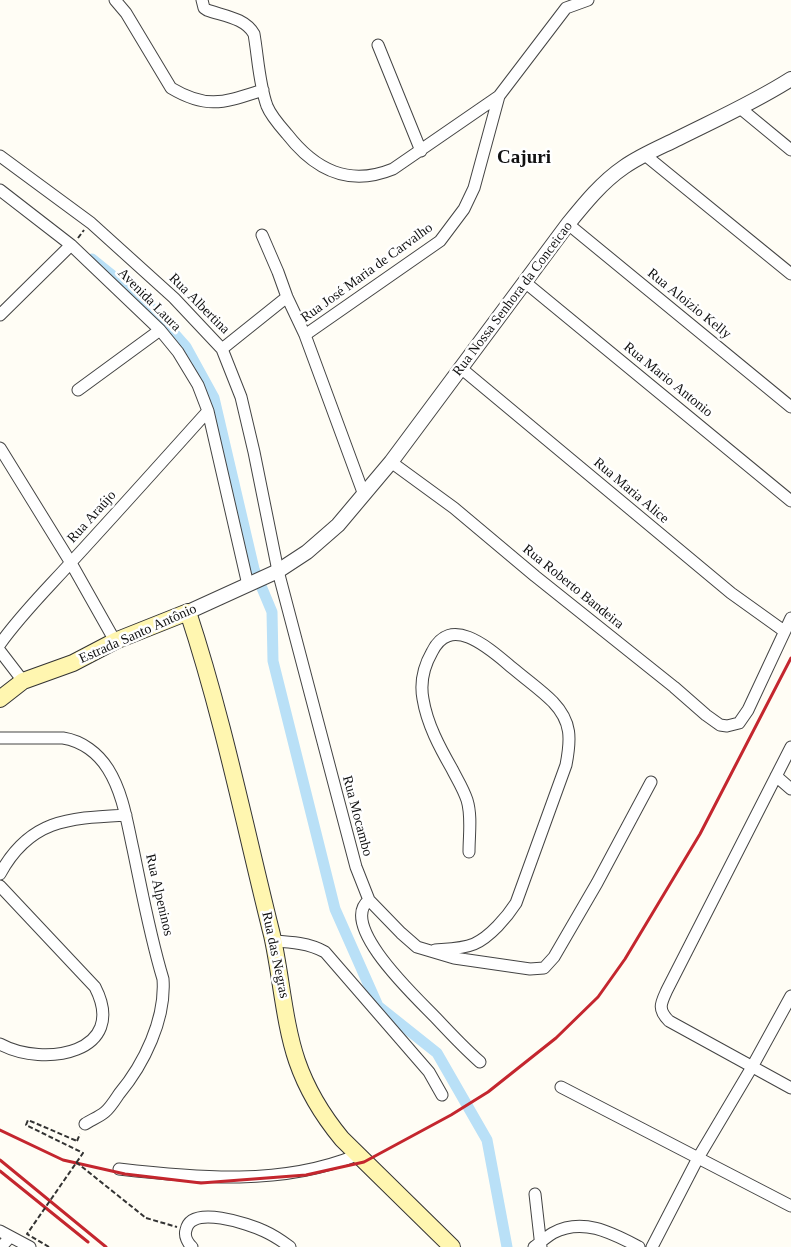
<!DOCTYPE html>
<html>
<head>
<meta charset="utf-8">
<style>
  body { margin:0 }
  canvas { display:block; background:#fffdf5 }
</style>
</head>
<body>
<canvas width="791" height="1247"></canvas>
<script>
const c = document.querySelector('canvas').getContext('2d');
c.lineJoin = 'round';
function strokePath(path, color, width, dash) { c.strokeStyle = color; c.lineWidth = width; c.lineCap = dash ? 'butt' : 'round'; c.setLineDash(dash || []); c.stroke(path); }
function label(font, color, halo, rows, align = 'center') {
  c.font = font + ' Georgia,serif'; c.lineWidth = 5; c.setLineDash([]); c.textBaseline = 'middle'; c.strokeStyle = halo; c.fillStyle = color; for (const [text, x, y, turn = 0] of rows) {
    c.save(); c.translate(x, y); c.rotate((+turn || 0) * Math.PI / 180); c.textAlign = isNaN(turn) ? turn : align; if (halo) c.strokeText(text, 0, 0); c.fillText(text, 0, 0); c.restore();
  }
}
const canal = new Path2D(`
  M92,259L149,305L186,347L214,398L254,569L272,612L273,661L335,909L378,1006L437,1053L487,1140L507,1247`);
const path = new Path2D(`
  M78,238L84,230
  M77,1141L80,1134
  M146,1218L177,1227`);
const minor = new Path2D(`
  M115,0L126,13L171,88C208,110 225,102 263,90
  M202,0L204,8L207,10C224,16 245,18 254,34C258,57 259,84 267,106C271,116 280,126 287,134C315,170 349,187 393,169L499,96L566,8L588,0
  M378,45L421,151
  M740,108L791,150
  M645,155L791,274
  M0,156L91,223L174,298L222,349L241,397L254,452L278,571L356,867L369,900L401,933L417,947L454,958L530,969L544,968L554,957L597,883L651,782
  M0,190L71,245L160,330L178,352L198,385L208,411L248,585
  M568,224L791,407
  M262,235L278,272L287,297L305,335L364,495
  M526,283L791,501
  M0,315L71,245
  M305,335L440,241L464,209L474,188L499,96
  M222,349L287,297
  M462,369L731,593L784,631
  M78,390L160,330
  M0,448L71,563L115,641
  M391,462L454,508L535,576L674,687L706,715L720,725L727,726L739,723L748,710L791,618
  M0,644C22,613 49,587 75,558C120,509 164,460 208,411
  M0,651L23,681
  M0,738H63C82,741 98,753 108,769C123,793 127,822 133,849C142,892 150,936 163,979C166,1019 144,1064 119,1094C115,1100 110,1108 105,1112C99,1117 91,1120 85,1124
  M791,747L667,990C661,1003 657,1009 669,1021L791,1088
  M776,776L791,789
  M0,874C30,819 69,818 126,815
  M0,886L95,987C129,1053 44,1068 0,1044
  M369,900C337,925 419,1000 436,1018C450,1033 464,1048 480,1062
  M273,941C291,942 309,943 325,952L429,1072L442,1095
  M435,950C448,949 462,949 474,944C490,937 507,917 516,903L566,765C571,739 572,722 553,702C541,690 528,681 515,670C494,653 452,611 432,652C424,666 420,683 423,699C427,724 440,748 452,769C457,779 463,788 467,800C472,816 469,835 469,852
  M561,1087L791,1206
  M119,1169C198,1178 282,1186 357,1155
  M535,1194L541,1247
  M0,1231L30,1247
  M1,1247L10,1237
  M192,1247C188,1243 184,1236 186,1230C191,1204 249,1224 264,1231C273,1235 282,1241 290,1247
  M534,1247C540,1243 546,1237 553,1233C583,1217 612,1233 639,1247
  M652,1247L698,1158L752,1067L791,996`);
const tertiary = new Path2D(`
  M188,612L278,571L307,552L338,525L391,462L568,224C585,203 602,182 624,167C641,155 661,147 679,138C717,119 755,102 791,79`);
const secondary = new Path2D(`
  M0,699L23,681L73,663L115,641L188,612C223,718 245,827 272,935C281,975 284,1023 297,1061C307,1090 323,1116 342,1139L452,1247`);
const rail = new Path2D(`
  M0,1130L63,1160L125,1174L201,1183L306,1175L364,1162L451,1115L488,1092L556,1038L598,997L625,959L700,834L791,658
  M0,1160L106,1247
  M0,1171L88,1242`);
const pathBridge = new Path2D(`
  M76,1162L146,1218
  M49,1247L27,1234L83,1153L26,1125L28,1120L77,1141`);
const streetNames = [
  ["Rua José Maria de Carvalho",367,273,-36],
  ["Rua Nossa Senhora da Conceicao",513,299,-53],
  ["Avenida Laura",149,300,45],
  ["Rua Albertina",199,304,45],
  ["Rua Aloizio Kelly",689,304,39],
  ["Rua Mario Antonio",668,380,39],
  ["Rua Maria Alice",631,491,40],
  ["Rua Araújo",92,517,-48],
  ["Rua Roberto Bandeira",573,587,39],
  ["Estrada Santo Antônio",138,634,-24],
  ["Rua Mocambo",357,816,75],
  ["Rua Alpeninos",159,895,77],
  ["Rua das Negras",275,955,78]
];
const districtNames = [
  ["Cajuri",524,158]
];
strokePath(canal, '#b9e0f7', 11);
strokePath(minor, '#444', 13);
strokePath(tertiary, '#444', 16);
strokePath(secondary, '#333', 18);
strokePath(path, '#333', 2, [5, 2.5]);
strokePath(minor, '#fff', 11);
strokePath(tertiary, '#fff', 14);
strokePath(secondary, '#fff6b0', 16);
strokePath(rail, '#c4262e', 3);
strokePath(pathBridge, '#333', 2, [5, 2.5]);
label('14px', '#111', '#fff', streetNames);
label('bold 19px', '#111', '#fff', districtNames);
</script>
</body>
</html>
